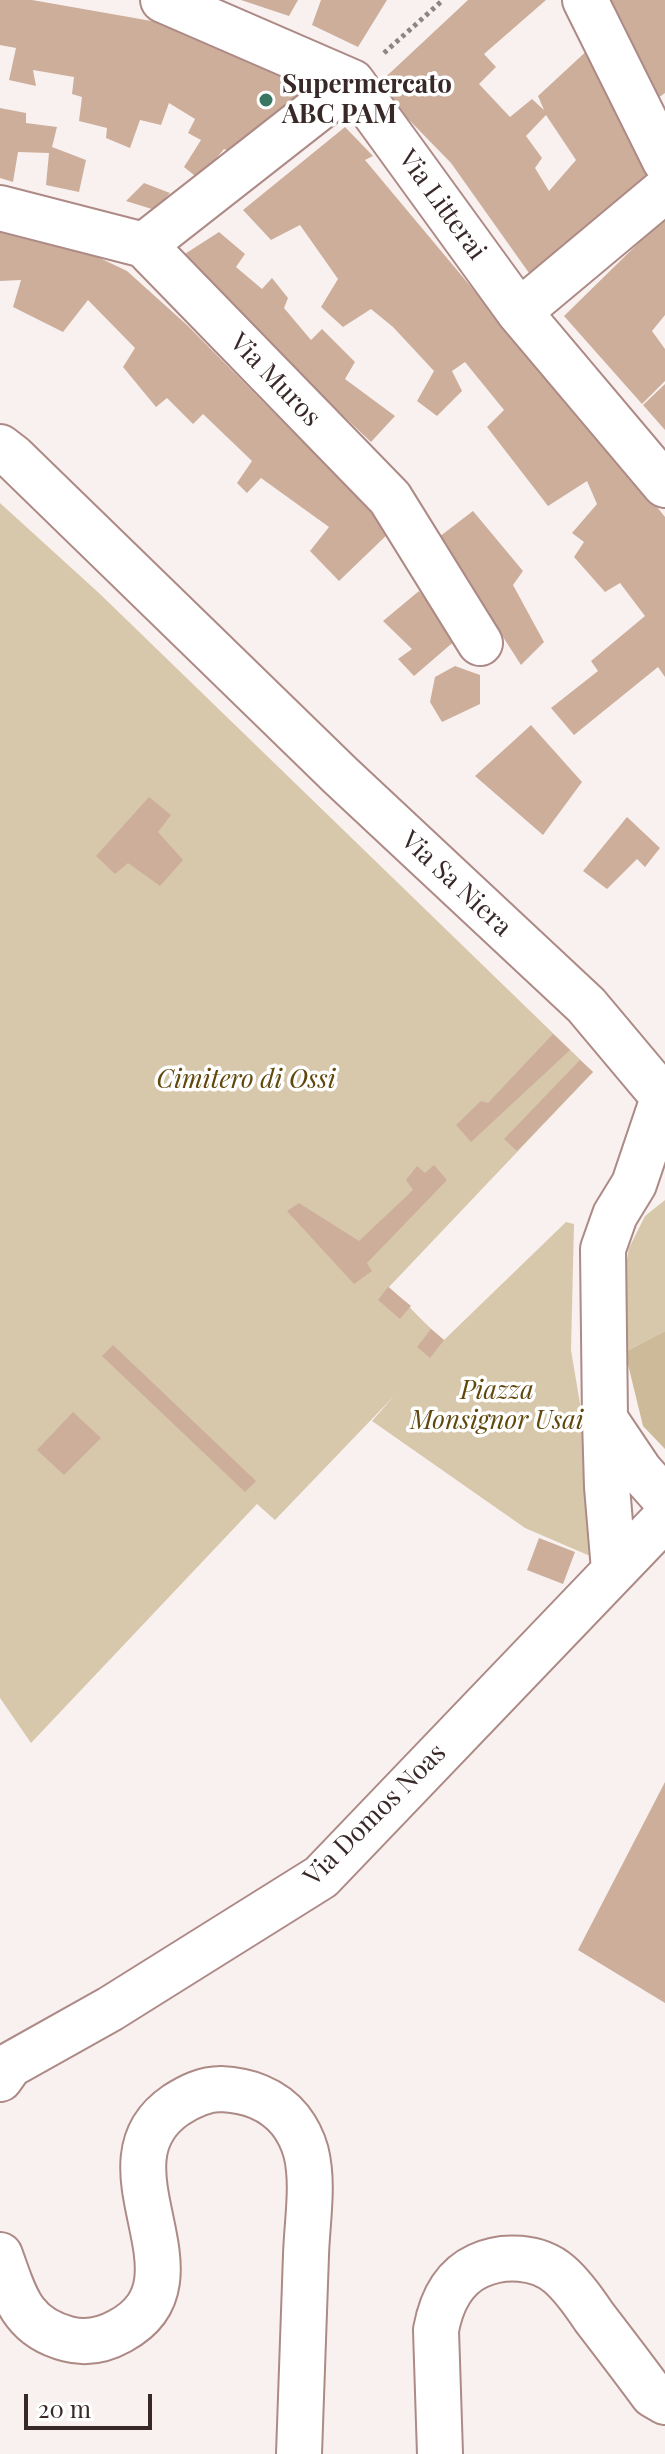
<!DOCTYPE html>
<html>
<head>
<meta charset="utf-8">
<style>
  body { margin:0 }
  #map { position:relative; width:665px; height:2454px; overflow:hidden; background:#f9f1f0; font-family:"Playfair Display",serif }
  canvas { display:block }
  .scale { position:absolute; left:24px; top:2394px; width:128px; height:36px; box-sizing:border-box; border:4px solid #382928; border-top:0; padding-left:10px; font-size:24px; line-height:28px; white-space:nowrap; color:#382928; -webkit-text-stroke:6px #fff; paint-order:stroke }
</style>
</head>
<body>
<div id="map">
<canvas width="665" height="2454"></canvas>
<div class="scale">20 m</div>
</div>
<script>
const c = document.querySelector('canvas').getContext('2d');
c.lineJoin = 'round';
function fillPath(path, color) { c.fillStyle = color; c.fill(path, 'evenodd'); }
function strokePath(path, color, width, dash) { c.strokeStyle = color; c.lineWidth = width; c.lineCap = dash ? 'butt' : 'round'; c.setLineDash(dash || []); c.stroke(path); }
function label(font, color, halo, rows, align = 'center') {
  c.font = font + ' "Playfair Display",serif'; c.lineWidth = 7; c.setLineDash([]); c.textBaseline = 'middle'; c.strokeStyle = halo; c.fillStyle = color; for (const [text, x, y, turn = 0] of rows) {
    c.save(); c.translate(x, y); c.rotate((+turn || 0) * Math.PI / 180); c.textAlign = isNaN(turn) ? turn : align; if (halo) c.strokeText(text, 0, 0); c.fillText(text, 0, 0); c.restore();
  }
}
const green = new Path2D(`
  M0,503L100,594L593,1072L389,1287C408,1304 424,1324 444,1340L566,1222L574,1224L571,1350L599,1517L590,1556L525,1528L372,1421L394,1396L275,1520L257,1504L31,1743L0,1698Z
  M665,1200V1331L625,1352L622,1287L629,1248L645,1216Z`);
const forest = new Path2D(`
  M665,1331V1449L643,1426L625,1352Z`);
const building = new Path2D(`
  M0,0H32L163,23L316,79L232,152L224,149L199,179L184,167L201,140L188,133L195,119L169,103L161,125L140,120L130,148L106,138L107,128L79,121L82,97L72,94L74,77L33,70L36,86L9,80L16,48L0,45Z
  M241,0H298L289,16Z
  M321,0H387L358,47L312,25Z
  M468,0H546L484,54L496,67L479,84L510,117L532,99L544,110L538,96L592,46L651,150L649,180L534,280L451,163L376,86ZM546,115L576,160L549,191L535,168L542,158L526,136Z
  M608,0H665V93L658,98L622,21Z
  M0,108L26,113V123L57,127L52,147L86,160L79,192L46,185L49,153L18,152L13,182L0,178Z
  M345,127L373,156L365,160L559,392L575,405L665,517V677L658,667L574,735L551,708L598,671L591,661L645,616L620,583L605,592L574,557L584,542L572,533L597,504L587,481L548,506L487,427L504,410L465,362L452,371L462,391L437,416L417,401L434,371L393,327L371,309L343,327L321,307L338,279L300,225L271,240L243,210Z
  M144,183L170,193L155,210L126,201Z
  M665,217V315L652,331L665,349V381L642,404L564,316Z
  M0,226L58,238L127,271L187,325L391,531L339,581L310,551L329,527L261,478L247,493L237,483L252,461L203,414L193,424L167,398L156,407L123,367L135,348L88,300L63,332L13,307L21,280L0,281Z
  M219,232L245,254L236,267L262,289L272,278L288,298L284,308L311,340L322,329L355,362L345,379L395,416L371,442L177,259Z
  M665,384V430L643,405Z
  M473,511L523,571L513,585L544,642L521,665L439,537Z
  M419,591L457,639L414,676L398,659L412,649L383,621Z
  M455,666L480,675V704L442,722L430,702L435,677Z
  M531,725L582,782L543,835L475,776Z
  M149,797L171,815L158,832L183,860L160,886L128,863L115,874L96,856Z
  M627,817L660,848L645,867L637,859L607,889L583,871Z
  M553,1034L570,1050L471,1142L456,1125L481,1101L488,1103Z
  M580,1060L593,1072L517,1151L504,1139Z
  M434,1165L447,1180L367,1263L372,1271L354,1284L287,1211L299,1203L359,1241L413,1190L406,1180L417,1166L425,1173Z
  M388,1287L411,1306L400,1319L378,1300Z
  M431,1329L444,1340L430,1358L417,1347Z
  M113,1345L256,1481L245,1492L102,1356Z
  M73,1412L101,1438L64,1475L37,1450Z
  M539,1538L575,1552L563,1584L527,1570Z
  M665,1782V2003L578,1950Z`);
const path = new Path2D(`
  M384,53L443,0`);
const minor = new Path2D(`
  M163,0L352,82L519,312L665,485
  M585,0L665,161
  M0,208L144,245L390,498L480,643
  M144,245L352,82
  M519,312L665,190
  M0,447L13,457L341,776L586,1005L665,1099
  M663,1098L634,1184L615,1215L603,1249L605,1419L640,1471L665,1499
  M605,1419L607,1487L614,1570
  M0,2079L10,2065L110,2009L321,1877L665,1518
  M0,2255C15,2296 21,2327 68,2339C87,2344 104,2340 120,2331C216,2279 88,2165 176,2105C190,2096 204,2089 221,2089C247,2090 273,2099 290,2120C297,2129 303,2141 306,2152C314,2184 307,2222 306,2255C304,2321 301,2388 299,2454
  M440,2454L436,2330C441,2303 452,2278 478,2266C503,2254 538,2256 559,2274C573,2286 584,2302 594,2317C614,2343 634,2369 653,2395L665,2402`);
const markers = [
  [266,100,8,"#3a7763"]
];
const poiNames = [
  ["Supermercato",282,85],
  ["ABC PAM",282,115]
];
const streetNames = [
  ["Via Litterai",442,205,54],
  ["Via Muros",275,380,46],
  ["Via Sa Niera",456,884,43],
  ["Via Domos Noas",375,1815,-45]
];
const parkNames = [
  ["Cimitero di Ossi",246,1080],
  ["Piazza",497,1391],
  ["Monsignor Usai",497,1421]
];
fillPath(green, '#d7c8ac');
fillPath(forest, '#ccba99');
fillPath(building, '#ccae9b');
strokePath(minor, '#ad8a86', 48);
strokePath(path, '#8f8483', 5, [4, 4]);
strokePath(minor, '#fff', 44);
for (const [x, y, r, color] of markers) { const dot = new Path2D(); dot.arc(x, y, r, 0, 2 * Math.PI); c.fillStyle = color; c.fill(dot); strokePath(dot, '#fff', 3); }
label('bold 26px', '#382928', '#fff', poiNames, 'left');
label('26px', '#382928', '#fff', streetNames);
label('italic 26px', '#60470b', '#fff', parkNames);
</script>
</body>
</html>
